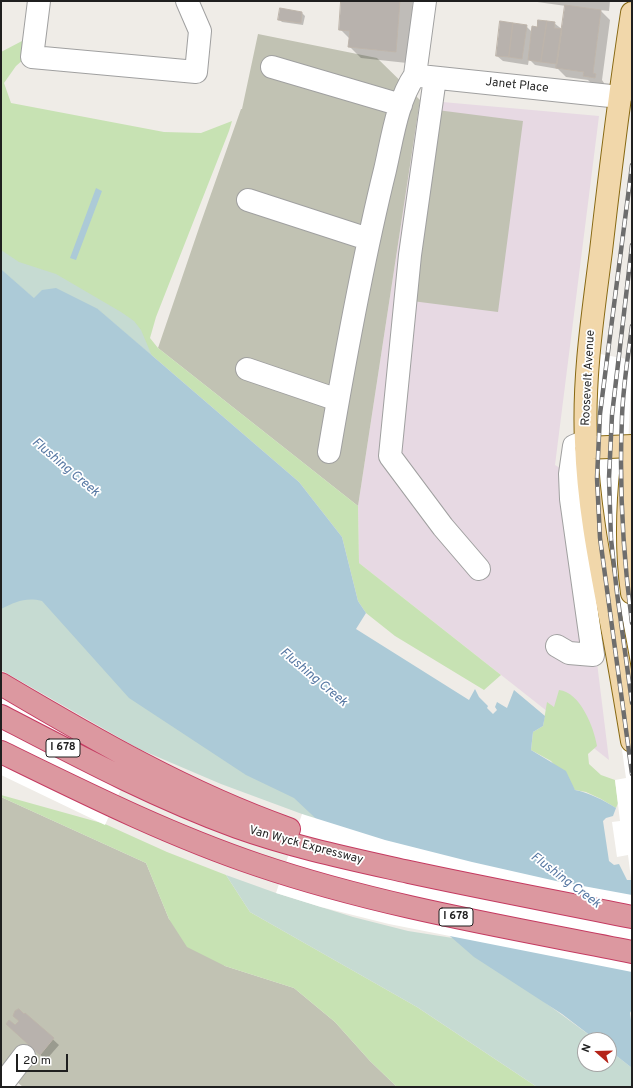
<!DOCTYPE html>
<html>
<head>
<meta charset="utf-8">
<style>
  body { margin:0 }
  #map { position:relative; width:633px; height:1088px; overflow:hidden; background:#efece7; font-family:Overpass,sans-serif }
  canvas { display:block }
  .frame { position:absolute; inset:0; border:2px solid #1f1f1f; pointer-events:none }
  .north { position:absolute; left:577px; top:1032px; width:40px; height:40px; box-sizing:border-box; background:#fff; border:1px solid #a5a5a5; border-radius:50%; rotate:290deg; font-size:11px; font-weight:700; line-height:16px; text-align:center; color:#1f1f1f }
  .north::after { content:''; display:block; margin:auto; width:14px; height:18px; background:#b52419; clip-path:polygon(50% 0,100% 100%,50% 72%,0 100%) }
  .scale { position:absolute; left:16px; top:1054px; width:52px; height:18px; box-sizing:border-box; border:2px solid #1f1f1f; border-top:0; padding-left:5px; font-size:12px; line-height:14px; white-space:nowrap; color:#1f1f1f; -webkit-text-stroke:3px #fff; paint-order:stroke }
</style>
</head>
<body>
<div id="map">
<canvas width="633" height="1088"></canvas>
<div class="frame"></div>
<div class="north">N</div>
<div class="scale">20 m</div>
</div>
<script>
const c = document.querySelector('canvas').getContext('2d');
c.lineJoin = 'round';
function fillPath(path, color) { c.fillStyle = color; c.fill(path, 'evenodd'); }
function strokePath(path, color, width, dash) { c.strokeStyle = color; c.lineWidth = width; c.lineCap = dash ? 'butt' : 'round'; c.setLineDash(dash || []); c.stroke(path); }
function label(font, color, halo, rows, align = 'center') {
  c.font = font + ' Overpass,sans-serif'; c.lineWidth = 3.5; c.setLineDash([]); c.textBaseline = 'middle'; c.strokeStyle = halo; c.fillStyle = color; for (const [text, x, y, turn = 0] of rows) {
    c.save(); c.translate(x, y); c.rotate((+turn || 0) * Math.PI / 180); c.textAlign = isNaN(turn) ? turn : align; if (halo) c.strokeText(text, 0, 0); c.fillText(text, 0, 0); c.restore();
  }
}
const industrial = new Path2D(`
  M420,100L599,116L555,465L574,476L609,760L359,563L358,506Z`);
const construction = new Path2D(`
  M258,34L377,58L420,100L358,506L158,348L200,225L241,109H242Z
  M437,110L523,121L498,312L412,301Z
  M1,797L146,863L169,919L225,966L294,988L335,1022L370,1061L397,1087H23L1,1068Z`);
const grass = new Path2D(`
  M22,41L24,59L16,66L4,83L11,103L164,132L201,133L232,121L229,131L156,317L150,338L158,348L358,506L359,563L501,675L484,690L395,636L366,613L358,601L342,537L299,482L98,309L35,299L1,269V52Z
  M559,690C580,692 594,727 597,746L588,754L589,764L601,775L615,780L618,803L616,808L601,799L586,792L575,790L551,761L531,750L533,732L543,726L547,702L554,707Z
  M1,795L105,824L167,852L226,875L250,912L417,1007L537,1087H397L370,1061L335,1022L294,988L225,966L187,947L169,919L146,863L1,797Z`);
const wetland = new Path2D(`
  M1,250L19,262L56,274L121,312L134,321L141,330L152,356L98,309L35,299L1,269Z
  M1,570L275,772L327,829L302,814L221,784L139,749L1,670Z
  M226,875L276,893L353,917L408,931L459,939L596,1040H585V1064H609V1050L632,1068V1087H537L417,1007L250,912Z`);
const water = new Path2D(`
  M96,188L102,191L76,260L70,258Z
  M1,269L34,298L42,290L56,288L98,309L299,482L342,537L358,601L366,613L356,629L469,700L475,689L479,697L488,706L487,708L493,714L497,710L495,707L497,702L507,708L514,690L545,716L543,726L533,732L531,750L566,771L575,790C590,793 603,800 616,808L613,816L606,818L603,821L609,861L614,865L619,864L627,880H632V1009L630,1013L632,1027V1068L609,1050V1040H596L562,1014L474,957L327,829L294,798L246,775L129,698L42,601C25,597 16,602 1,609Z`);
const pier = new Path2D(`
  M600,354L632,360L626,490L632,571V886L628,855L617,857L612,822L620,821L615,780L626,778L591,531L589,457Z
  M1,672L82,720L139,749L105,825L1,775Z
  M302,814L385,840L472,862L556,881L632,895V972L389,924L321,907L276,893Z`);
const shadow = new Path2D(`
  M340,1H413L407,63L361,58L349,46L350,39L340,29L342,3Z
  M530,1H610L609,11L600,10L610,20L602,80L604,83V86L593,85L588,80L566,77L558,69L535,65L529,59L528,65L503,61L497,56L526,26L532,32L538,28L554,23L563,30L566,6Z
  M302,13L305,16L303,25L282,22L279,19Z
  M25,1014L59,1045L46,1060L13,1030Z`);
const building = new Path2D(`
  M341,1H400L396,52L348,47L350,31L339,30Z
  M565,5L601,10L593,73L596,74L595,78L583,76L584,72L556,68Z
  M280,8L302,12L301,23L278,20Z
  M538,20L547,21L541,62L528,60L532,26L537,27Z
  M500,21L513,23L509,57L496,56Z
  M547,21L555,22L554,28L562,29L557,64L541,62Z
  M513,23L527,25L522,59L509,57Z
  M19,1009L24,1014L25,1013L54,1038L40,1055L6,1024L9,1020L15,1025L19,1021L13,1016L15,1011Z`);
const minor = new Path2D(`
  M39,1L32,57L196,72L200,31L187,1
  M272,67L401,105
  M420,76L620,97
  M435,78L410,255L390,456L443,527L479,569
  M248,200L368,239
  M247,369L338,400
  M329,452C345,358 362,263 385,170C392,140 397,101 415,75L425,1
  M557,646L569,653L593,655L571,499L570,474L574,446L586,441
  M1,1086L24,1056`);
const major = new Path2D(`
  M632,13C620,92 610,172 601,251C593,314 583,378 586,442C588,507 601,569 613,632C620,668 626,705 632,741
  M586,448L632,446
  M632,464C627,508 626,550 632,593`);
const highway = new Path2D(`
  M1,684C94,739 187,793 289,829
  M1,716C78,756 155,797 237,827C293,847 351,859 409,872C483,888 558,902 632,917
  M1,752C85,793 169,835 258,865C379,906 507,927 632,952`);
const rail = new Path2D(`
  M632,165L600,414L597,478L600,538L632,774
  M632,245L612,415L609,478L611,539L617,593L632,703
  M632,326C628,356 623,387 622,417C619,486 623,555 632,623`);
const shields = [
  [63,748,34],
  [456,917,34]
];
const shieldNames = [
  ["I 678",63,748],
  ["I 678",456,917]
];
const streetNames = [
  ["Janet Place",517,86,6],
  ["Roosevelt Avenue",589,378,-87],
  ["Van Wyck Expressway",306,846,15]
];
const waterNames = [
  ["Flushing Creek",65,468,40],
  ["Flushing Creek",313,678,40],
  ["Flushing Creek",565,881,37]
];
fillPath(industrial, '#e7d9e3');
fillPath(construction, '#c1c2b3');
fillPath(grass, '#c7e2b3');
fillPath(wetland, '#c6dbd2');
fillPath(water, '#accad7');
fillPath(pier, '#fff');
fillPath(shadow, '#0003');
fillPath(building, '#b8b2ad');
strokePath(building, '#beb5ab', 1);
strokePath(minor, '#a0a0a0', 24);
strokePath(major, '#886913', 24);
strokePath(highway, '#c53b61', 24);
strokePath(minor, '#fff', 22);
strokePath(major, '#f1d7aa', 22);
strokePath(highway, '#dc98a0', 22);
strokePath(rail, '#6d6d6d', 4.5);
strokePath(rail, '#fff', 3, [9]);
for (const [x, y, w] of shields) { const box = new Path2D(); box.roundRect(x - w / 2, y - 9, w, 18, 3); c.fillStyle = '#fff'; c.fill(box); strokePath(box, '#1f1f1f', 1); }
label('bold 11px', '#1f1f1f', null, shieldNames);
label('12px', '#1f1f1f', '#fff', streetNames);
label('italic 13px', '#5778a3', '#fff', waterNames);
</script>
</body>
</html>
